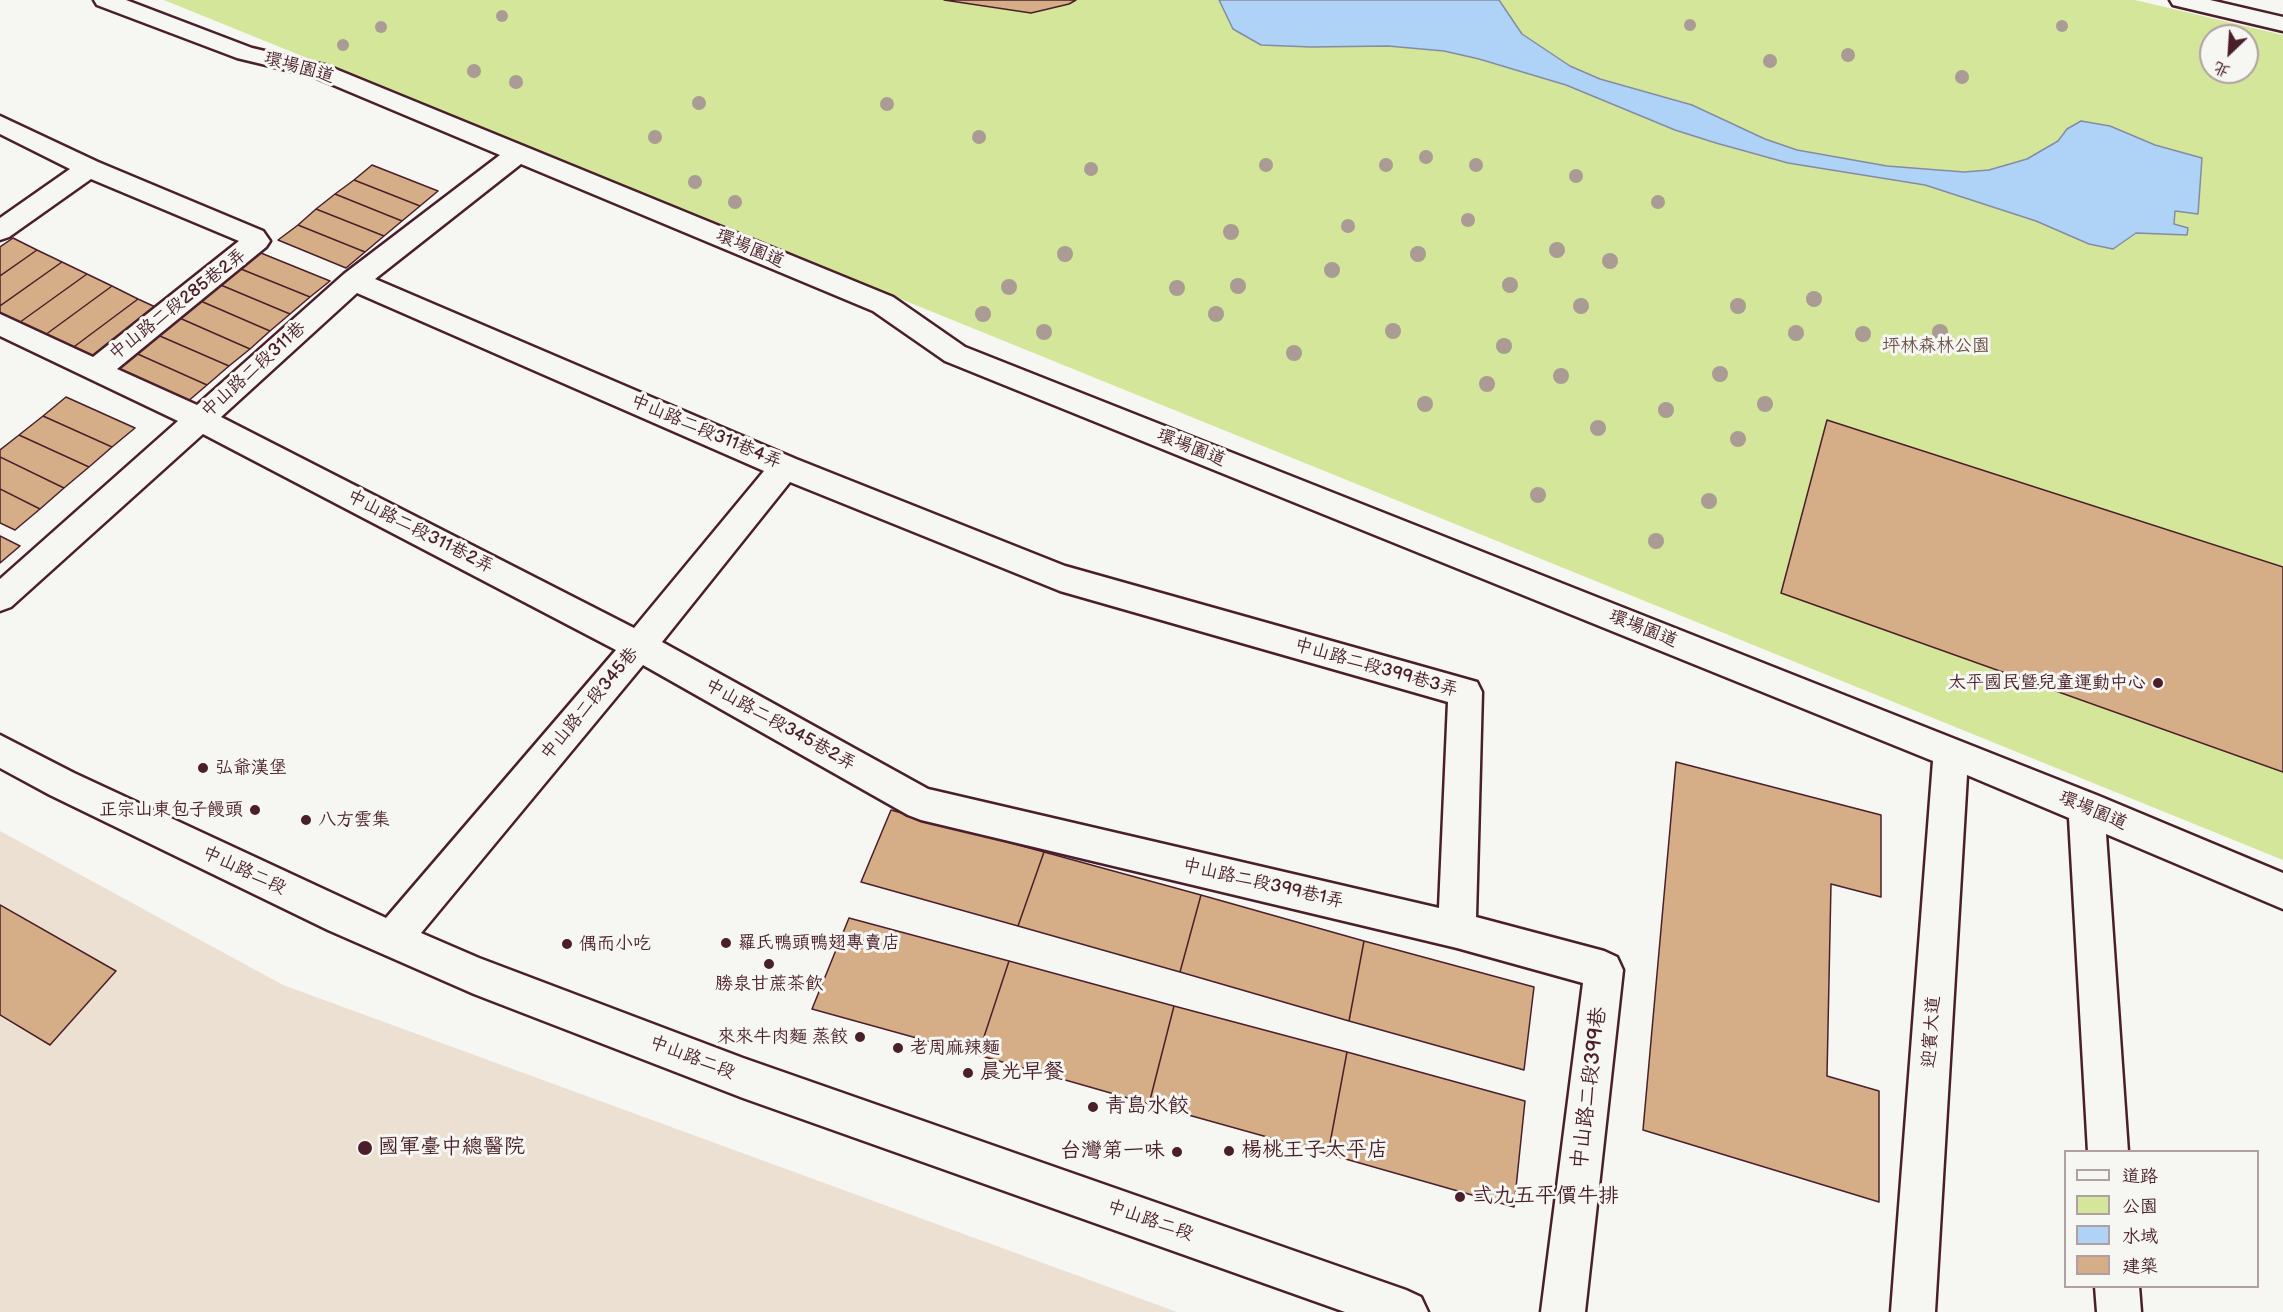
<!DOCTYPE html>
<html>
<head>
<meta charset="utf-8">
<style>
  body { margin:0 }
  #map { position:relative; width:2283px; height:1312px; overflow:hidden; background:#f6f6f2; font-family:"Balsamiq Sans","LXGW WenKai TC",sans-serif }
  canvas { display:block }
  .legend { position:absolute; left:2064px; top:1150px; width:195px; height:138px; box-sizing:border-box; background:#f6f6f2; border:2px solid #b1a0a2; margin:0; padding:8px 10px; list-style:none; font-size:18px; color:#4a1f2b }
  .legend li { display:flex; align-items:center; gap:12px; height:30px }
  .legend b { width:30px; border:2px solid #b1a0a2 }
  .north { position:absolute; left:2199px; top:24px; width:60px; height:60px; box-sizing:border-box; background:#f6f6f2; border:2px solid #b1a0a2; border-radius:50%; rotate:205deg; font-size:16px; font-weight:700; line-height:24px; text-align:center; color:#4a1f2b }
  .north::after { content:''; display:block; margin:auto; width:21px; height:27px; background:#4a1f2b; clip-path:polygon(50% 0,100% 100%,50% 72%,0 100%) }
</style>
</head>
<body>
<div id="map">
<canvas width="2283" height="1312"></canvas>
<ul class="legend">
<li><b style="height:8px;background:#f6f6f2"></b>道路</li>
<li><b style="height:16px;background:#d3e69a"></b>公園</li>
<li><b style="height:16px;background:#aed3f7"></b>水域</li>
<li><b style="height:16px;background:#d5ad86"></b>建築</li>
</ul>
<div class="north">北</div>
</div>
<script>
const c = document.querySelector('canvas').getContext('2d');
c.lineJoin = 'round';
function fillPath(path, color) { c.fillStyle = color; c.fill(path, 'evenodd'); }
function strokePath(path, color, width, dash) { c.strokeStyle = color; c.lineWidth = width; c.lineCap = dash ? 'butt' : 'round'; c.setLineDash(dash || []); c.stroke(path); }
function label(font, color, halo, rows, align = 'center') {
  c.font = font + ' "Balsamiq Sans","LXGW WenKai TC",sans-serif'; c.lineWidth = 6; c.setLineDash([]); c.textBaseline = 'middle'; c.strokeStyle = halo; c.fillStyle = color; for (const [text, x, y, turn = 0] of rows) {
    c.save(); c.translate(x, y); c.rotate((+turn || 0) * Math.PI / 180); c.textAlign = isNaN(turn) ? turn : align; if (halo) c.strokeText(text, 0, 0); c.fillText(text, 0, 0); c.restore();
  }
}
const built = new Path2D(`
  M0,831L283,985L1177,1312H0Z`);
const green = new Path2D(`
  M164,0H2135L2283,35V860ZM2211,36H2247V72H2211Z`);
const water = new Path2D(`
  M1219,0H1499L1522,34L1570,66L1600,79L1692,105L1765,139L1797,150L1887,166L1964,172L1989,170L2027,159L2058,141L2067,129L2081,121L2110,126L2155,145L2202,158L2198,214L2175,211L2174,224L2188,228L2187,235L2136,233L2113,249L2089,244L2036,221L1925,185L1788,163L1716,143L1675,130L1566,85L1479,59L1444,51L1388,46L1311,47L1261,45L1233,29Z`);
const building = new Path2D(`
  M944,0H1076L1069,4L1031,13Z
  M372,165L438,191L420,206L354,180Z
  M354,180L420,206L402,221L335,194Z
  M335,194L402,221L384,236L316,209Z
  M316,209L384,236L365,252L298,225Z
  M298,225L365,252L346,268L278,240Z
  M13,238L37,250L0,276V247Z
  M37,250L62,262L0,306V276Z
  M256,251L330,281L310,297L236,267Z
  M62,262L87,274L16,325L0,317V306Z
  M236,267L310,297L290,314L216,283Z
  M87,274L112,286L41,338L16,325Z
  M216,283L290,314L270,331L196,299Z
  M112,286L138,299L67,352L41,338Z
  M138,299L164,311L94,364L67,352Z
  M196,299L270,331L250,349L175,316Z
  M175,316L250,349L229,366L153,333Z
  M153,333L229,366L207,385L131,351Z
  M131,351L207,385L186,403L110,368Z
  M66,397L135,428L112,447L43,416Z
  M43,416L112,447L89,467L19,435Z
  M1827,420L2283,567V772L1781,593Z
  M19,435L89,467L64,488L0,457V450Z
  M0,457L64,488L40,509L0,489Z
  M0,489L40,509L15,530L0,523Z
  M0,536L20,546L0,563Z
  M1676,762L1881,815V897L1831,884L1827,1076L1879,1091V1202L1643,1130Z
  M891,810L1044,852L1018,926L861,882Z
  M1044,852L1201,895L1180,972L1018,926Z
  M1201,895L1364,941L1349,1021L1180,972Z
  M0,905L116,971L50,1045L0,1015Z
  M849,918L1009,961L978,1055L812,1009Z
  M1364,941L1534,987L1524,1070L1349,1021Z
  M1009,961L1174,1006L1149,1104L978,1055Z
  M1174,1006L1347,1052L1328,1154L1149,1104Z
  M1347,1052L1525,1101L1514,1207L1328,1154Z`);
const minor = new Path2D(`
  M94,0H126L252,48L328,66L893,297L965,347L2099,796L2283,873V909L2106,834L2128,1152H2088L2069,818L1967,775L1935,1312H1891L1933,761L945,361L873,311L521,164L375,279L796,459L1065,566L1477,682L1482,692L1476,917L1604,951L1617,957L1623,970L1585,1312H1541L1583,983L1457,948L921,820L908,815L643,665L421,933L479,958L743,1058L1406,1290L1421,1297L1428,1312H1345L743,1098L474,994L328,930L50,795L0,768V735L74,773L386,918L616,650L203,434L11,607L0,611V579L178,421L0,336V314L93,357L239,241L91,179L9,237L0,240V218L70,169L0,134V116L98,162L263,231L270,241L266,247L117,369L197,405L344,274L500,155L312,76L237,58L97,5ZM357,293L764,471L634,628L221,417ZM790,482L1060,591L1448,702L1439,908L928,789L662,642Z
  M2170,0H2210L2283,17V31L2173,5Z
  M2095,1286H2139L2141,1312H2097Z`);
const trees = [
  [502,16,6],
  [1690,25,6],
  [2062,26,6],
  [381,27,6],
  [343,45,6],
  [1848,55,7],
  [1770,61,7],
  [474,71,7],
  [1962,77,7],
  [516,82,7],
  [699,103,7],
  [887,104,7],
  [655,137,7],
  [979,137,7],
  [1426,157,7],
  [1266,165,7],
  [1386,165,7],
  [1476,165,7],
  [1091,169,7],
  [1576,176,7],
  [695,182,7],
  [735,202,7],
  [1658,202,7],
  [1468,220,7],
  [1348,226,7],
  [1231,232,8],
  [1557,250,8],
  [1065,254,8],
  [1418,254,8],
  [1610,261,8],
  [1332,270,8],
  [1510,285,8],
  [1238,286,8],
  [1009,287,8],
  [1177,288,8],
  [1814,299,8],
  [1581,306,8],
  [1738,306,8],
  [983,314,8],
  [1216,314,8],
  [1393,331,8],
  [1044,332,8],
  [1940,332,8],
  [1796,333,8],
  [1863,334,8],
  [1504,346,8],
  [1294,353,8],
  [1720,374,8],
  [1561,376,8],
  [1487,384,8],
  [1425,404,8],
  [1765,404,8],
  [1666,410,8],
  [1598,428,8],
  [1738,439,8],
  [1538,495,8],
  [1709,501,8],
  [1656,541,8]
];
const markers = [
  [2158,683,6,"#4a1f2b"],
  [203,768,6,"#4a1f2b"],
  [255,810,6,"#4a1f2b"],
  [306,820,6,"#4a1f2b"],
  [726,943,6,"#4a1f2b"],
  [567,944,6,"#4a1f2b"],
  [769,964,6,"#4a1f2b"],
  [860,1037,6,"#4a1f2b"],
  [898,1048,6,"#4a1f2b"],
  [968,1073,6,"#4a1f2b"],
  [1093,1107,6,"#4a1f2b"],
  [365,1148,8,"#4a1f2b"],
  [1229,1151,6,"#4a1f2b"],
  [1177,1152,6,"#4a1f2b"],
  [1460,1197,6,"#4a1f2b"]
];
const streetNames = [
  ["環場園道",299,68,16],
  ["環場園道",750,249,23],
  ["中山路二段285巷2弄",178,305,-38],
  ["中山路二段311巷",254,370,-42],
  ["中山路二段311巷4弄",706,432,23],
  ["環場園道",1191,448,22],
  ["中山路二段311巷2弄",420,532,27],
  ["環場園道",1643,629,22],
  ["中山路二段399巷3弄",1376,668,16],
  ["中山路二段345巷",590,704,-50],
  ["中山路二段345巷2弄",780,725,29],
  ["環場園道",2093,811,23],
  ["中山路二段",244,871,25],
  ["中山路二段399巷1弄",1263,884,13],
  ["迎賓大道",1932,1032,-86],
  ["中山路二段",692,1058,21],
  ["中山路二段",1150,1221,19]
];
const parkNames = [
  ["坪林森林公園",1936,346]
];
const poiNames = [
  ["太平國民暨兒童運動中心",2146,683,"right"],
  ["弘爺漢堡",215,768],
  ["正宗山東包子饅頭",243,810,"right"],
  ["八方雲集",318,820],
  ["羅氏鴨頭鴨翅專賣店",738,943],
  ["偶而小吃",579,944],
  ["勝泉甘蔗茶飲",769,984,"center"],
  ["來來牛肉麵 蒸餃",848,1037,"right"],
  ["老周麻辣麵",910,1048]
];
const nearPoinames = [
  ["晨光早餐",980,1073],
  ["青島水餃",1105,1107],
  ["國軍臺中總醫院",378,1148],
  ["楊桃王子太平店",1241,1151],
  ["台灣第一味",1165,1152,"right"],
  ["弎九五平價牛排",1472,1197]
];
const nearStreetnames = [
  ["中山路二段399巷",1590,1088,-83]
];
fillPath(built, '#ece0d2');
fillPath(green, '#d3e69a');
fillPath(water, '#aed3f7');
strokePath(water, '#868ba5', 1.5);
fillPath(building, '#d5ad86');
strokePath(building, '#4a1f2b', 1.5);
strokePath(minor, '#4a1f2b', 5);
fillPath(minor, '#f6f6f2');
c.fillStyle = '#aa9b94';
for (const [x, y, r] of trees) { c.beginPath(); c.arc(x, y, r, 0, 2 * Math.PI); c.fill(); }
for (const [x, y, r, color] of markers) { const dot = new Path2D(); dot.arc(x, y, r, 0, 2 * Math.PI); c.fillStyle = color; c.fill(dot); strokePath(dot, '#f6f6f2', 2); }
label('18px', '#4a1f2b', '#f6f6f2', streetNames);
label('18px', '#6c5147', '#f6f6f2', parkNames);
label('18px', '#4a1f2b', '#f6f6f2', poiNames, 'left');
label('21px', '#4a1f2b', '#f6f6f2', nearPoinames, 'left');
label('21px', '#4a1f2b', '#f6f6f2', nearStreetnames);
</script>
</body>
</html>
